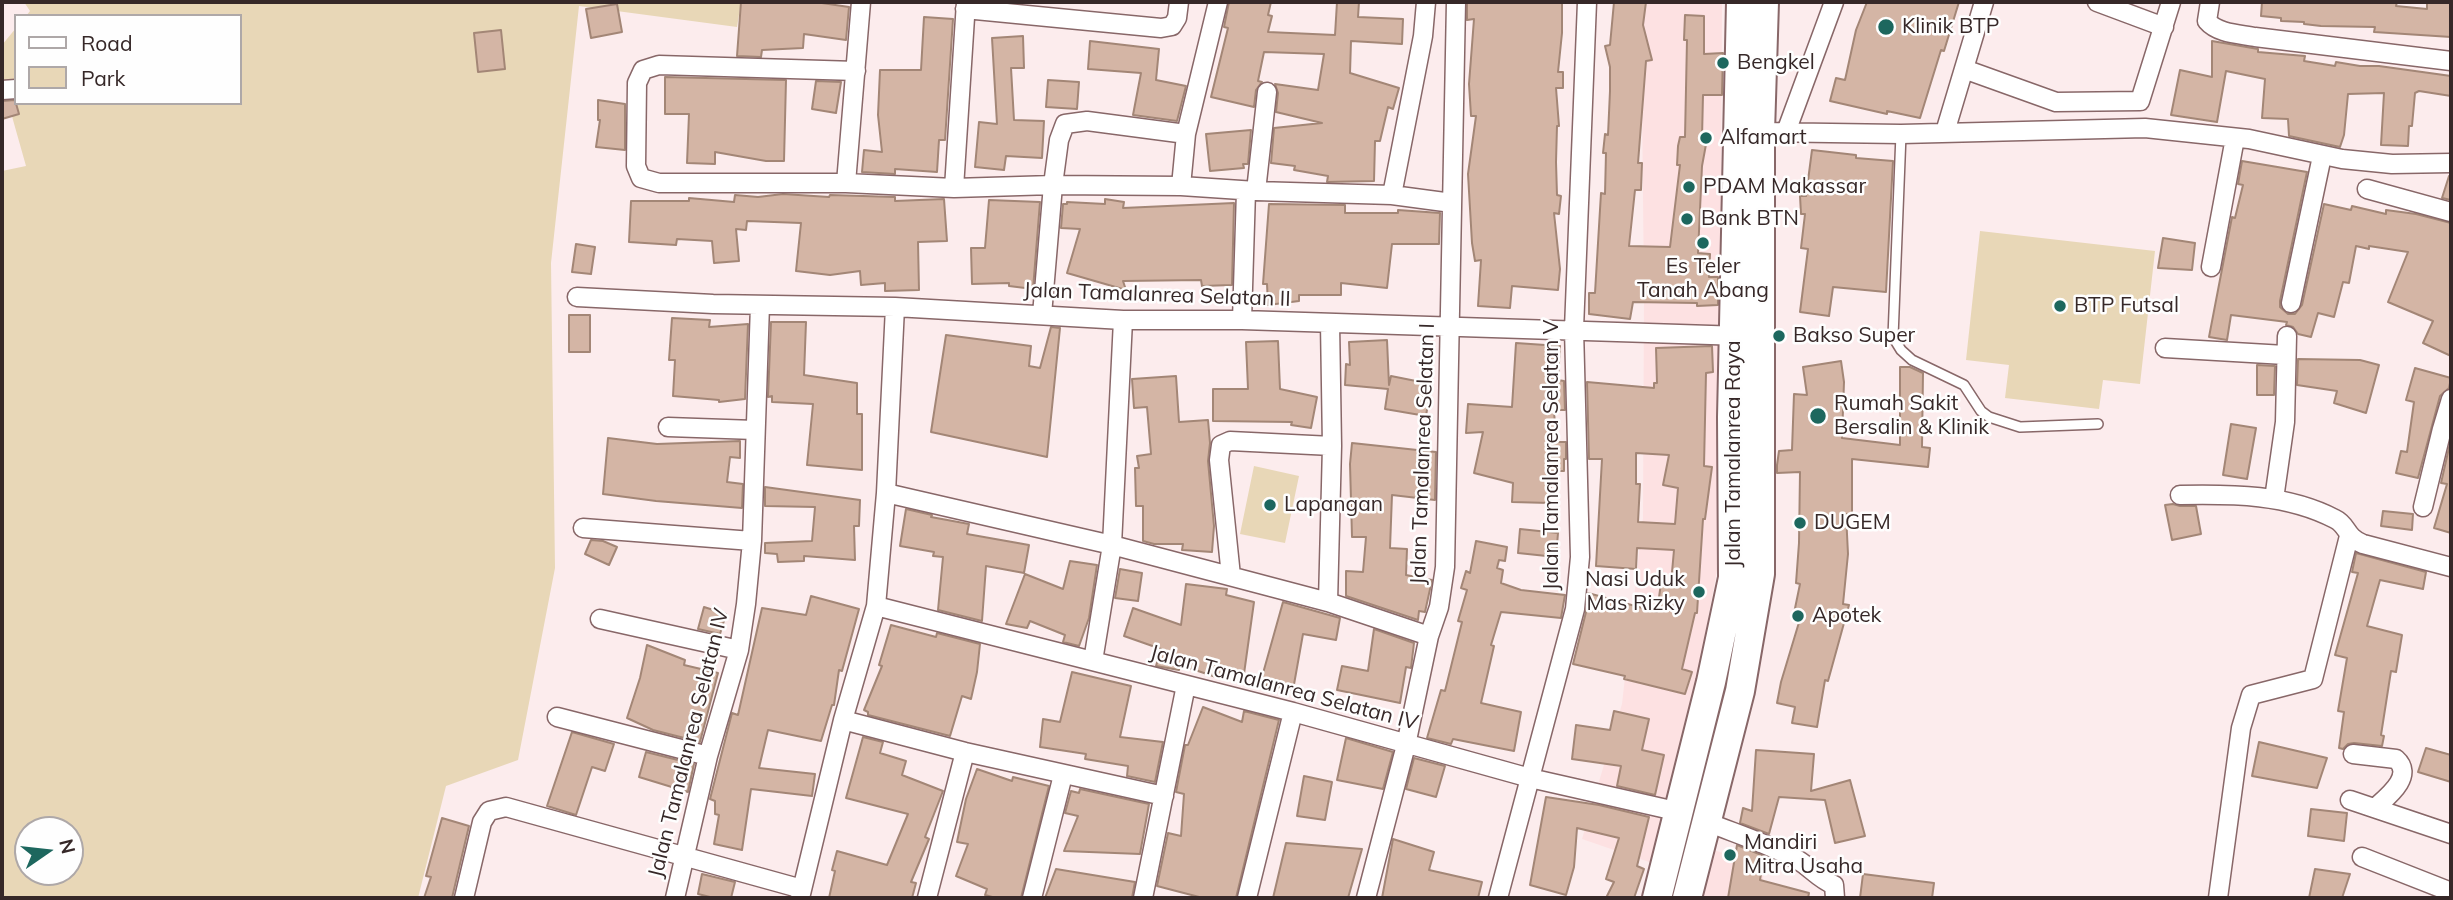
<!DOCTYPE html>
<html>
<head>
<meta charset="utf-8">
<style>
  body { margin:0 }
  #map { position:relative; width:2453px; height:900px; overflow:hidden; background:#fceced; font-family:Mulish,sans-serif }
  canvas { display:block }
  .frame { position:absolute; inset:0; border:4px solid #362828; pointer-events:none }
  .legend { position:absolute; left:14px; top:14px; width:228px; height:91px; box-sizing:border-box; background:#fefefe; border:2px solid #aea8a8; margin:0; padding:9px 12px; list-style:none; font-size:21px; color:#362828 }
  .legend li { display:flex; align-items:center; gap:14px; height:35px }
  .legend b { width:35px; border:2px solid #aea8a8 }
  .north { position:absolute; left:14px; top:816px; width:70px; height:70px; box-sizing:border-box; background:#fefefe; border:2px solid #aea8a8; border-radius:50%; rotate:76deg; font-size:19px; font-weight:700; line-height:28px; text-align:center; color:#362828 }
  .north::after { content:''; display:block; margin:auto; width:24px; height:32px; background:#1d675e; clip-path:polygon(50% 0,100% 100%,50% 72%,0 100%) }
</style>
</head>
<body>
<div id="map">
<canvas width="2453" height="900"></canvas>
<div class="frame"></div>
<ul class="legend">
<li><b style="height:9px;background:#fff"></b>Road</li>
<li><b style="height:19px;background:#e8d7b7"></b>Park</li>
</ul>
<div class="north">N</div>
</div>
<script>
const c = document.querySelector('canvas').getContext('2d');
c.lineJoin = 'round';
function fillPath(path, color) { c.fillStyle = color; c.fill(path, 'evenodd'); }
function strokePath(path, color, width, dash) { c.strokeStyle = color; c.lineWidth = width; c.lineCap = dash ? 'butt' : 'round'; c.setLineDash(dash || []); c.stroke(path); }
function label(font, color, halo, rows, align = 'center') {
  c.font = font + ' Mulish,sans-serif'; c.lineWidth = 5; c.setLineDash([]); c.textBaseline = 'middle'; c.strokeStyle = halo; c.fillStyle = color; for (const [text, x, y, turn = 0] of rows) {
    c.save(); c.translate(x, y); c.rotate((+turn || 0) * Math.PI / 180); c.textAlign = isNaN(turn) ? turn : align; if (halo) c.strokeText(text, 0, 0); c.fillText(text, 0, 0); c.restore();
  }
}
const built = new Path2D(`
  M1641,2H1722L1719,559L1695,690L1652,863L1582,839L1622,704L1643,518L1644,292Z
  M1710,849L1766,866L1758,898H1697Z`);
const green = new Path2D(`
  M24,2H741L737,27L579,6L551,263L555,568L518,760L446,786L418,898H2V171L26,166L2,81V45L16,28V103H240V16H26L30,11ZM28,830H70V872H28Z
  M1980,231L2155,251L2140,384L2103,380L2099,409L2005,398L2009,365L1966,360Z
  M1254,466L1299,476L1285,543L1240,534Z`);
const building = new Path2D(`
  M741,2H815L849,7L846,40L804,34L803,48L762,50L761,57L737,56Z
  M1229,2H1271L1268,15L1272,16L1268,32L1335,35L1337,2H1359L1358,17L1403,19L1402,44L1351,41L1350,73L1399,88L1393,109L1388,107L1380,141H1375L1374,181L1327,182L1328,176L1294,170L1295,166L1271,163L1274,128L1322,123L1276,112L1278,93L1275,84L1318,90L1324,54L1264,52L1258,81L1262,82L1256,90L1254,107L1211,97L1228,28L1224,27Z
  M1467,2H1562V33L1558,72H1563V88H1556L1559,126H1557L1556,162L1557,195L1561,196L1559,214L1554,213L1560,269L1558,290L1512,286L1510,308L1478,306L1481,260L1475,261L1472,243L1468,174L1476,116H1471L1469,84L1474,19L1467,20Z
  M1614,2H1646L1643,25L1652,60L1646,61L1638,163H1642L1641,190H1635L1629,246L1670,247L1680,165H1677L1678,146L1680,137H1685L1687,40H1684L1685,15L1704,16V54L1723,53L1722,95H1703L1702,138L1707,139L1702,166L1698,253L1710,254L1709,277H1718V305L1697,306V303L1633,302L1630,319L1589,314V293H1595L1601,193L1605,194L1606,153H1603L1605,134L1608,135L1610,91V67L1605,46L1610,45Z
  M1867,2H1959L1944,51L1941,50L1920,118L1887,111V114L1830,101L1836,78L1845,80L1856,30Z
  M2262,2H2397L2396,6L2427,9V2H2451V37L2374,32L2375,27L2321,26L2304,24V22L2281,21V18L2261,16Z
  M617,4L622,32L591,38L586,9Z
  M924,17L953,19L945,140H939L937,172L895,169V174L862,172L864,150L882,152L878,115L880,70H921Z
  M501,30L505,69L478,72L474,33Z
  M1023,36L1024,68H1011L1014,120L1044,121L1042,158L1006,156L1004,170L975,167L979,122L997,124L992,38Z
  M1090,41L1159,49L1156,80L1186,86L1177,121L1133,115L1141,73L1088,69Z
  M2212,41L2258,49V52L2305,56L2304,61L2335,66L2336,62L2360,66H2379L2451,76V96L2419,91L2415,93L2412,126H2409L2408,146L2381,145L2384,93L2348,94L2344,135L2340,147L2289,136L2288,119L2262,118L2265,79L2226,71L2217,122L2171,115L2180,70L2212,77Z
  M665,77L786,80L784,161H766L715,152V164L687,163L689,114H665Z
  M1048,80L1079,82L1077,109L1046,107Z
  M816,81L841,82L836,113L812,109Z
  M15,100L19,114L2,119V101Z
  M598,100L625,104V150L596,147L600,120H598Z
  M1251,130L1248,164H1243L1244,168L1210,171L1206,134Z
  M1812,150L1856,155V158L1893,161L1886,292L1833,287L1829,316L1800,312L1808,249L1801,248L1805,214H1801L1800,196H1806Z
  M2242,161L2307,172L2280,301V307L2288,314H2295L2302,305L2324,204L2351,210L2352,206L2386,214V210L2416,214L2451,223V356L2423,343L2433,321L2388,302L2408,252L2369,246V249L2356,246L2349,283L2343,282L2334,317L2318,313L2311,337L2298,334L2293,327L2286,325L2287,322L2231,315L2227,340L2209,337L2232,217L2235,218L2243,185L2238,184Z
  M2449,176L2451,177V200L2442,198Z
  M783,194L829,197L830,195L895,197V201L944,199L947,241L918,242L919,290L885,291V283L861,285L860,271L830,275L796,271L801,223L747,221L746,230L736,229L739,261L714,263L712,241L677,239L676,245L629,242L631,201H689V198L734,202L735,195L758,197Z
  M1105,199L1124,202L1123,208L1234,203L1232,285L1202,286L1201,280L1123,281L1126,290L1067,273L1080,229L1061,228L1063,204H1067V202L1105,204Z
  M989,200L1040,202L1033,289L1009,286V283L972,284L971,248H985Z
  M1269,204L1345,205V213H1398V210L1440,213L1439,244H1392L1387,288L1341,283V295H1299V301L1268,305L1267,284H1263Z
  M2163,238L2195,243L2192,270L2158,268Z
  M576,244L595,247L591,274L572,272Z
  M569,315H590V352H569Z
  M672,318L710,320L709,327L748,324L745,399L719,402V400L673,396L675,360H669Z
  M771,322H806L804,375L857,383V414H862V470L807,465L813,404L772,402V396L768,397Z
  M1051,327L1060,328L1047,457L931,432L946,335L1031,346L1029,366L1040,368Z
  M1387,340L1389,385L1391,376L1431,384L1426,416L1385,409L1388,389L1345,385L1346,364L1350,365L1349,342Z
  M1278,341L1280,389L1317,397L1311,428L1291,425L1292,422L1213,421V389H1248L1246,342Z
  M1516,343L1560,346L1558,380L1564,381L1565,410H1554L1556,442H1566V459H1564V471H1551L1550,503L1512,502L1513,483L1474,473L1483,432L1466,433L1468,404L1512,407Z
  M1712,346L1713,372L1706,373L1704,466L1712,467L1705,519H1703L1697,613H1695L1682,669L1692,672L1685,694L1624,679L1625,676L1573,664L1586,612L1588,593L1657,612L1661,583H1671L1674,550L1637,548L1636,569L1596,566L1602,459H1589L1587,382L1654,388V383H1657L1656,348ZM1636,453L1669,455L1663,485L1678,488L1675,524L1638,522L1640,484H1636Z
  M2298,359L2360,360L2379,365L2366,413L2334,403L2337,391L2297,385Z
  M1841,361L1844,382L1842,438L1900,445V367H1910L1923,373L1922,447L1930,448L1928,467L1852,459V514H1846L1848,554L1843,604L1849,605L1828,681L1825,680L1817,727L1792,723L1795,707L1777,703L1781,682L1800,619L1793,618L1800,584L1796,583L1799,543L1800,472L1777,473V465L1779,451L1792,450L1794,394L1807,395L1803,367Z
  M2257,365L2275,366L2274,395H2257Z
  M2415,368L2451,378L2449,388L2440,396L2418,478L2396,473L2401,451L2407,452L2414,402L2406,400Z
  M1176,376L1179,422L1208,420L1210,443L1208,461L1214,526L1212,552L1182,550L1183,544H1154L1143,541V506H1136L1135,468H1139L1137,456L1151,454L1147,407L1134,408L1132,379Z
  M2231,424L2256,428L2247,479L2223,475Z
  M608,438L657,444L740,441V458L730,457L727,482L743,484L742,508L656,501L603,494Z
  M2451,439V533L2434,528L2447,484L2441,483Z
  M1352,443L1436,452L1435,500L1392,495L1390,548L1407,549L1406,575L1432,580L1425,612L1419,611L1418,620L1346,596V571L1363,572L1366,537H1352L1350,464Z
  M765,487L860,500L859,526H854L855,560L804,556V561L778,562L777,554L765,553V543L812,541L815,507L765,506Z
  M2173,504L2180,506H2196L2201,534L2172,540L2165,505Z
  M906,509L932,515L931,517L969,524L967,534L1029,545L1024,573L986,566L982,621L938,610L943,557L933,556L934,552L900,546Z
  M2383,511L2413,514L2412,530L2381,526Z
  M1520,529L1558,533L1556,557L1518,553Z
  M591,540L603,541L617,547L609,565L585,554Z
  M1476,541L1507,547L1505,561L1499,560L1497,568L1503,570L1501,583L1521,590L1565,595L1561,618L1501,612L1491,645L1494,646L1481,703L1521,712L1514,751L1453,739L1451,744L1427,738L1441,690L1445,691L1462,622L1458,621L1467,590L1461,588L1466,571L1470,573Z
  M2356,553L2426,572L2423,589L2380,580L2367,626L2402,635L2396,672L2391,671L2381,735L2384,736L2382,746L2354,743L2348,744L2343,749L2339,748L2344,712L2338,711L2347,658L2335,655L2358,573L2352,572Z
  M1070,561L1097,565L1089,618L1079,646L1063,642L1065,635L1030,621L1027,628L1006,624L1025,574L1063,589Z
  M1120,569L1142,573L1138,601L1115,598Z
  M1186,584L1227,589L1226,595L1254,602L1243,681L1216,677L1180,665L1179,670L1156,666L1161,649L1124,636L1133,608L1181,625Z
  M811,596L859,609L842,671L839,670L834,705H832L821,741L768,730L759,768L815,774L812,796L751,789L742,850L714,844L719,815L715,814V801L710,799L732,713L738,715L762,608L806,615Z
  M1283,602L1340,618L1336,640L1303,634L1293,690L1260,684Z
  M704,607L726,614L720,634L698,629Z
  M891,625L936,637L937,633L980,644L977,672L971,699L962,696L950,736L868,715V712L864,710L882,666L879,665Z
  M1374,629L1414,643L1411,668L1406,667L1400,703L1337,690L1342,666L1368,671Z
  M647,645L685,660L684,665L718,673L700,742L653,730L627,718L640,678Z
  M1072,672L1131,686L1120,737L1163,742L1155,782L1127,776L1128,766L1085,759L1086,754L1040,747L1043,719L1060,722Z
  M1203,707L1242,722L1244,711L1279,720L1236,898H1203L1157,886L1168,833L1181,836L1184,794L1176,792L1185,745H1188Z
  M1614,711L1649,719L1642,750L1664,755L1655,795L1617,786L1621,766L1572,759L1576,725L1610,730Z
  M572,732L614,744L605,771L592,767L576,815L547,806Z
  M863,737L883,742L880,753L906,761L902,775L943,791L925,837L929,839L911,882L916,883L912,898H829L835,871L832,870L837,851L887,865L908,814L846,798Z
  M1346,738L1393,752L1383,789L1337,780Z
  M2259,742L2327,758L2317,788L2252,776Z
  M2426,748L2451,755V782L2418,772Z
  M1756,750L1814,754L1811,791L1850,780L1865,836L1835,843L1825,800L1779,797L1769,834L1740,823L1743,808L1752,811Z
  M646,752L694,764L688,792L639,777Z
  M1414,758L1445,766L1436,797L1406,789Z
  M977,769L1012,781L1013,777L1049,786L1021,898H996L985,895L987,889L956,876L968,844L957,842L966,799Z
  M1304,776L1332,782L1325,820L1297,816Z
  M1080,789L1149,804L1140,854L1064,851L1078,816L1065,813L1071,791L1079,793Z
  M1546,797L1599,805L1649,817L1637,866L1644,869L1634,898H1606L1614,882L1606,879L1619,838L1577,828L1574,867L1566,895L1530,885Z
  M2311,809L2347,813L2344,841L2308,836Z
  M442,818L469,826L452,898H424L431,877L426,876Z
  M1393,839L1434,852L1429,870L1482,882L1478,898H1382Z
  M1286,843L1362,849L1348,898H1273Z
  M1737,845L1764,856L1760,880L1809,893L1808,898H1728Z
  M1056,869L1135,882L1132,898H1045Z
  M2315,869L2350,874L2342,898H2309Z
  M702,874L735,882L731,898H714L698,894Z
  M1863,874L1934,883L1932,898H1860Z`);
const service = new Path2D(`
  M1901,134L1893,337L1901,350L1912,360L1964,385L1981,411L1989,417L2020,427L2098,424`);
const minor = new Path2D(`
  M2097,2L2164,27
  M2210,2L2207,21C2218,34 2240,34 2255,37L2451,61
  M965,9L1161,28L1172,26L1177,18L1179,2
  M1964,69L2056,102L2140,101L2171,2
  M856,71L659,65L643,70L637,83L636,166L641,178L659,183H846L954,188L1053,185L1181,186L1256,191L1392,195L1452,203
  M2,90L16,89
  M1760,132L1901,134L2145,128L2249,139L2342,159L2392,164L2451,163
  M1786,132L1834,2
  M1945,132L1984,2
  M846,183L861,2
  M1181,186L1186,134L1218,2
  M954,188L966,2
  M2367,189L2451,212
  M1256,191L1267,92
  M1392,195L1423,36L1426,2
  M2211,267L2235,138
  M577,297L713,304L895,307L1123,320H1242L1742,336
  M2291,303L2322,156
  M1042,315L1053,185L1059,140L1065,124L1087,121L1186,134
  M1242,320L1246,191
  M1330,323L1332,446L1328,602L1429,636
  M2165,348L2285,355
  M668,427L755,430
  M886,493L1112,545L1328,602
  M2180,495C2233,494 2287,494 2335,519C2348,525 2345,537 2363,544L2451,567
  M2274,499L2285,422L2287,336
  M2423,507L2442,429L2451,399
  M583,528L752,541
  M1231,576L1219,460L1221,445L1230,441L1332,446
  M876,606L1293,712L1530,778L1680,812
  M600,619L739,650
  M1093,661L1112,545L1123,320
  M557,717L708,756
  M843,720L965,752L1164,796
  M2353,754L2396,759C2415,776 2387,797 2375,808
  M2350,800L2451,834
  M1707,822C1737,834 1769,844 1798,860C1811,868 1819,879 1834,885L1835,898
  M2362,857L2451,892
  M464,898L482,822L489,811L506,807L802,889
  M675,898L708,756L739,650L746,604L752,541L760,305
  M800,898L843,720L876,606L886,493L895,307
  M927,898L965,752
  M1032,898L1063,775
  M1143,898L1186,685
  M1247,898L1293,712
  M1366,898L1406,745L1429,636L1439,607L1445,567L1456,2
  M1498,898L1575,609L1580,557L1574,329L1587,2
  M2218,898L2241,728L2251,695L2313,679L2349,536`);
const primary = new Path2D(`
  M1657,898L1711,682L1733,578L1732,417L1741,2
  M1687,898L1740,691L1760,574V132L1764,2`);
const markers = [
  [1886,27,9,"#1d675e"],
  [1723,63,7,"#1d675e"],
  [1706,138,7,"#1d675e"],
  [1689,187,7,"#1d675e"],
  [1687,219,7,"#1d675e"],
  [1703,243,7,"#1d675e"],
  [2060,306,7,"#1d675e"],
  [1779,336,7,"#1d675e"],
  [1818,416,9,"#1d675e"],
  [1270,505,7,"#1d675e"],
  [1800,523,7,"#1d675e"],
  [1699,592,7,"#1d675e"],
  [1798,616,7,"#1d675e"],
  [1730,855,7,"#1d675e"]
];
const poiNames = [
  ["Klinik BTP",1902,27],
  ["Bengkel",1737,63],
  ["Alfamart",1720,138],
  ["PDAM Makassar",1703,187],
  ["Bank BTN",1701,219],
  ["Es Teler",1703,267,"center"],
  ["Tanah Abang",1703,291,"center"],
  ["BTP Futsal",2074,306],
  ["Bakso Super",1793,336],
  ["Rumah Sakit",1834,404],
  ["Bersalin & Klinik",1834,428],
  ["Lapangan",1284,505],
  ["DUGEM",1814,523],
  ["Nasi Uduk",1685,580,"right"],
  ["Mas Rizky",1685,604,"right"],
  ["Apotek",1812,616],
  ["Mandiri",1744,843],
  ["Mitra Usaha",1744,867]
];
const streetNames = [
  ["Jalan Tamalanrea Selatan II",1157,295,2],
  ["Jalan Tamalanrea Selatan I",1423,454,-88],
  ["Jalan Tamalanrea Raya",1734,454,-90],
  ["Jalan Tamalanrea Selatan V",1552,455,-90],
  ["Jalan Tamalanrea Selatan IV",1284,688,15],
  ["Jalan Tamalanrea Selatan IV",689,743,-76]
];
fillPath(built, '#fde1e2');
fillPath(green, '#e8d7b7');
fillPath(building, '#d4b5a5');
strokePath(building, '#a38676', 2);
strokePath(service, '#886768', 12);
strokePath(minor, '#886768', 21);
strokePath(primary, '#886768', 32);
strokePath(service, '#fff', 9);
strokePath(minor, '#fff', 18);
strokePath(primary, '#fff', 28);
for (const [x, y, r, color] of markers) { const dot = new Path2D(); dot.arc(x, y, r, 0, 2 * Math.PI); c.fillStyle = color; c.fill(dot); strokePath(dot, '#fefefe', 2.5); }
label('21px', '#362828', '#fefefe', poiNames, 'left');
label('21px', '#362828', '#fefefe', streetNames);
</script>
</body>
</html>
